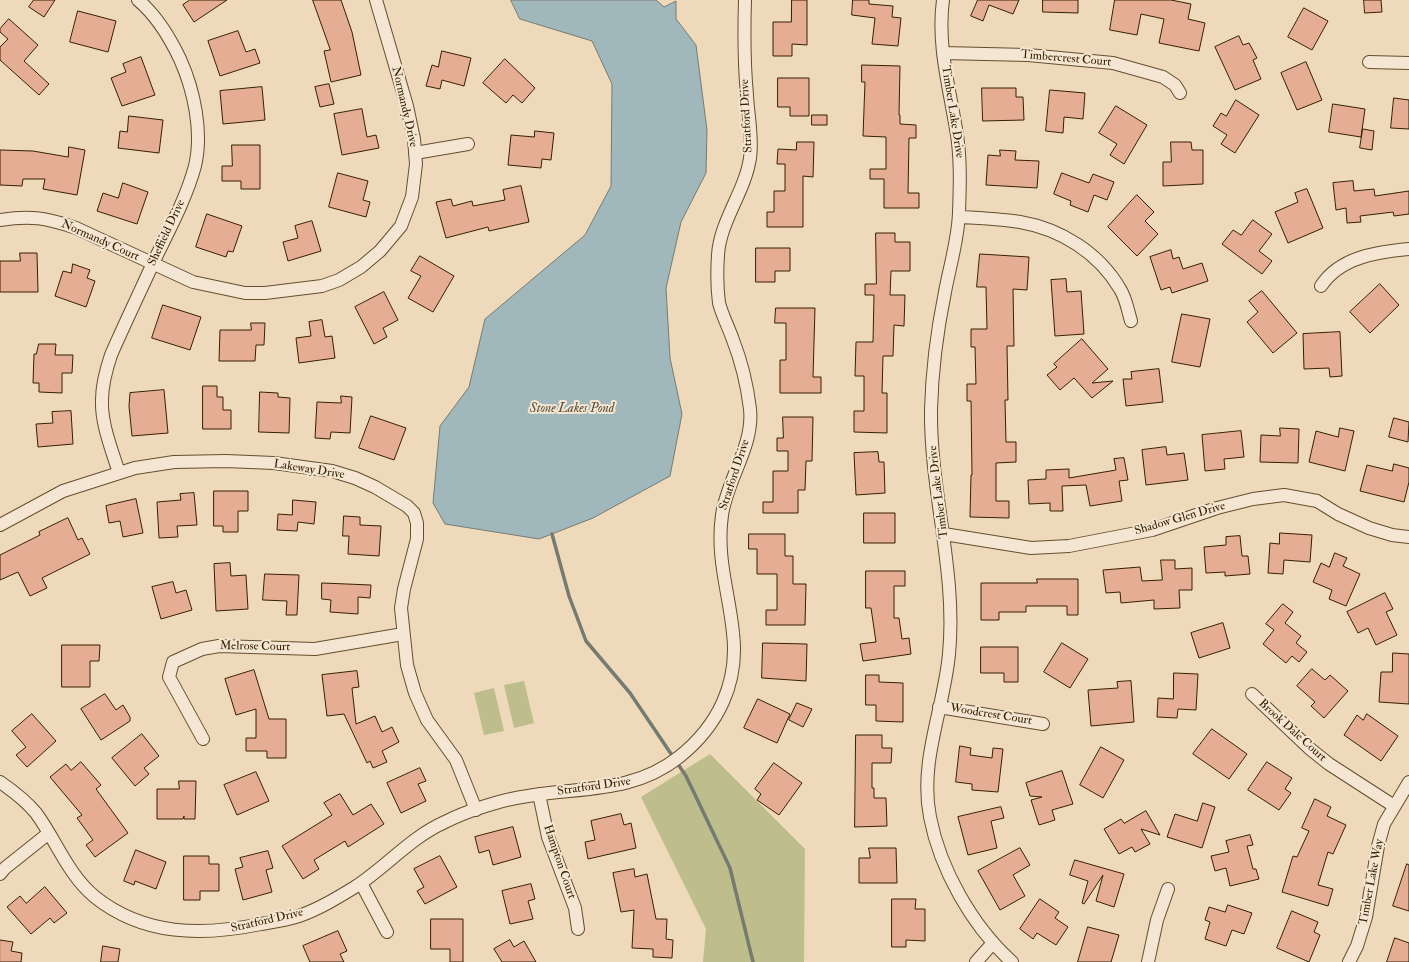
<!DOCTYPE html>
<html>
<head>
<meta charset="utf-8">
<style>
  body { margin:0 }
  canvas { display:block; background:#eed9ba }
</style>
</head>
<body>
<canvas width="1409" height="962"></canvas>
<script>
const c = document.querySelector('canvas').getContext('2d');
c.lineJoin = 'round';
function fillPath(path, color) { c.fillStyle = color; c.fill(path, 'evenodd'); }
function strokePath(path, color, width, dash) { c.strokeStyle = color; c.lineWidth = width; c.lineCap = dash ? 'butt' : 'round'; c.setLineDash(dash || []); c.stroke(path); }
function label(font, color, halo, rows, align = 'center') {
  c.font = font + ' "IM FELL Double Pica",serif'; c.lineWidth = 4; c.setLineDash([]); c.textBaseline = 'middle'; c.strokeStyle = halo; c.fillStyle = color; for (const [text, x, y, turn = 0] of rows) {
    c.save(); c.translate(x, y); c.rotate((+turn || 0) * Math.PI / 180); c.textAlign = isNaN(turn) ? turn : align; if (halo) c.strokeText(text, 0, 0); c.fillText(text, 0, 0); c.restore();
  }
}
const green = new Path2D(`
  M524,681L534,723L514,728L504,685Z
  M494,688L504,731L484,735L474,693Z
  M710,754L805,849L804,962H703L706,929L641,797Z`);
const water = new Path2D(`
  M511,0H656L664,7L676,1V19L696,45L707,130L706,173L681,222L666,288L670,358L682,414L670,476L593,518L539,539L445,524L433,503L440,426L469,387L485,319L585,235L611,186L612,84L592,41L520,19Z`);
const stream = new Path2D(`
  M552,534L569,596L586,641L630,693L686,776L730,868L753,962`);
const building = new Path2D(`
  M34,0H55L44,17L29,7Z
  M190,0H227L194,22L183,5Z
  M313,0H341L352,32L361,75L331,82L324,51L330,50Z
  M792,0H807V45L792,44V56H773V22H791Z
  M853,0H869V4L893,6L892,17L901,18L898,46L872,44L875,18L852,15Z
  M978,0H1019L1013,14L989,5L983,21L971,16Z
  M1043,0H1078V13L1043,12Z
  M1115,0H1171L1191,4L1188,19L1205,23L1199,51L1159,43L1164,19L1141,14L1137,35L1110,30Z
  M1364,0H1381L1382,12L1365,13Z
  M1304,8L1328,21L1312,50L1288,37Z
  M78,11L116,21L108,52L70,42Z
  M9,19L38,45L24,61L49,84L39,95L0,60V47L8,39L0,32V29Z
  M238,31L246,52L255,49L260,63L220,76L208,41Z
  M1239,36L1243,45L1249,43L1257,58L1253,60L1261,79L1235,90L1215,47Z
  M442,51L471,58L464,86L442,80L440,89L426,86L432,65L438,67Z
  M141,57L155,95L122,106L111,78L126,72L123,64Z
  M505,59L535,88L522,103L513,95L506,103L483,83Z
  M1306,62L1322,100L1297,110L1281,73Z
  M862,65L900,66L899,115H900V124L916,125V138H909L908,193H919V208H884V179H870V169H886V137L863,136L865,82H862Z
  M778,78H809V116H790V107H778Z
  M329,84L334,104L320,107L315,87Z
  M262,87L265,120L223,124L220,91Z
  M982,88H1016V97H1023L1024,120L983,121Z
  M1050,90L1085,93L1083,119L1064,117L1063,133L1046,131Z
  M1394,98L1409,100V129L1391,128Z
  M1236,100L1259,115L1235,153L1221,144L1227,135L1213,126L1221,113L1226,116Z
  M1333,104L1365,109L1361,137L1329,132Z
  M1116,106L1147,125L1124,164L1110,155L1117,144L1099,133Z
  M362,109L367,137L376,135L379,148L342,155L334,114Z
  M812,115H827V125H812Z
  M129,116L163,120L159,153L118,148L120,131L127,132Z
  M1363,129L1374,131L1372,150L1360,148Z
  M535,131L554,133L551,160L542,159L541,168L508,165L511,135L534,137Z
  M797,142H814L813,177L803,176V227H767V212H774V191H785V164H777L778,149L796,150Z
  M1171,142H1191L1192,150H1203V184L1163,186V162H1171Z
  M232,145H260V189H241V181H222V166H232Z
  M69,147L85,150L77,195L43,189L45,179H23L22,186L0,185V150L33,151L68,157Z
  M1000,150L1016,151L1015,160L1039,161L1037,188L986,185L988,155L1000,156Z
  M338,173L368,181L363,200L370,202L366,217L329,207Z
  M1062,173L1089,183L1093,174L1114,182L1107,200L1094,195L1088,212L1070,205L1071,201L1054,194Z
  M1353,181L1354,191L1374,189L1375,196L1409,191V214L1394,216L1393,212L1360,216L1361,222L1347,223L1346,208L1336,210L1333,183Z
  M123,183L148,192L137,224L97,211L103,193L118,198Z
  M521,186L529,222L489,231L488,227L446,238L436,202L451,199L453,206L472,201L473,206L505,200L503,190Z
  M1307,189L1323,228L1288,243L1275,212L1298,202L1295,193Z
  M1137,195L1154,212L1145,221L1158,234L1137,256L1108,227Z
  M207,214L242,226L233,252L228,251L226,257L196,247Z
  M1253,220L1272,234L1259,251L1272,261L1262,274L1222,244L1233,230L1241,235Z
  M312,221L321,251L288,261L283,242L298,238L295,226Z
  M876,233H895V242H910V271H891L890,295H905L904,326L894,325L893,356H883L882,393H887V433L854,432V411H864V376H855L856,342H873L874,295H865V284H876Z
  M756,248H790V271H775V282H756Z
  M1171,250L1173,259L1179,257L1183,269L1202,263L1208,281L1172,293L1170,287L1161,290L1150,257Z
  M20,253H37L38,292H0V261H20Z
  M980,254L1029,257L1027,290L1013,289L1014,346H1007L1008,400H1005L1006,442H1016V462L996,463V501H1009V518L970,517L971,475H972L971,401H967V384H976L975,347H971V329H987L986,287H977Z
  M420,256L454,276L433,312L408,298L421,276L411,271Z
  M73,264L90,270L87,278L95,281L86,307L55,296L63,271L71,273Z
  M1066,279L1067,292L1081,291L1084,334L1055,336L1051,280Z
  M1380,284L1399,305L1370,333L1350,312Z
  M1262,291L1297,333L1273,353L1247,322L1258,312L1249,301Z
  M384,292L398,320L383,328L387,337L374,344L355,307Z
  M163,305L201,317L190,350L152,338Z
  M776,308H815L813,377H821V393H780V360H786V323H775Z
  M1182,314L1210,319L1200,367L1172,362Z
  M322,320L325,337L332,336L335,358L299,363L296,338L311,336L309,322Z
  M251,323H265L264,345H256L255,361H219L220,330H251Z
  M1340,332L1342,376L1330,377L1329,368L1304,369L1303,334Z
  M1082,339L1108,369L1092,383L1113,381L1092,398L1074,378L1060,390L1047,375L1057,367L1054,364Z
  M39,344H56L55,355H73L72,373H62V393L39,392V383H33L34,354H36Z
  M1159,369L1163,402L1126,406L1123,379H1132L1131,372Z
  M203,386H217V397H223V410H231V429H203Z
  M164,390L168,433L132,436L129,406L130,393Z
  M260,392L278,393V397L290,398L289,433L259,432Z
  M341,396L352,397L350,433L331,432L330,439L315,438L317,402L341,403Z
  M71,411L73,444L38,447L36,424L53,423L52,412Z
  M371,416L406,428L394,460L359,448Z
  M783,417H813L812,461H806L805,490H798V513H763V502H773V471H788V451H777V438H783Z
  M1394,418L1409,422L1408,442L1389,437Z
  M1280,428L1299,429L1298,463L1260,462L1261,435L1280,436Z
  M1340,428L1354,431L1345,471L1309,462L1316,431L1338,437Z
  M1241,431L1244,457L1224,459L1225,469L1205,471L1202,435Z
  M1166,447L1167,455L1184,453L1188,480L1146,485L1142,450Z
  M878,452L879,462H884L885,493L856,495L854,453Z
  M1124,458L1128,480L1119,481L1122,501L1090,506L1086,485L1062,486L1063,511H1050V503L1029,504L1028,480L1046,479V470L1069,469V478L1116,470L1114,459Z
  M1394,464L1409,468V482L1404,502L1360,491L1367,465L1392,471Z
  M214,491H248V511H238V532H223V526H214Z
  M194,493L197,525L177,526L178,537L159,538L157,502L181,500L180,494Z
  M136,499L143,533L123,537L120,521L109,523L106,506Z
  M293,500L316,502L314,524L298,522L297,531L277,530L278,514L292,515Z
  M864,513H895V543H864Z
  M344,516L360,517V525L381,526L379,556L348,554L349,536H343Z
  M68,518L78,540L82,538L90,554L42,578L47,588L30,596L18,572L0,580V555L40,535L39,532Z
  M1280,533L1312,535L1310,562L1284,560L1283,574L1268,573L1270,543L1279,544Z
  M749,534H785V556H793V584H806L805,625H766V610H777V574H757V549H749Z
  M1240,536L1242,556H1248L1250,574L1225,576V572L1206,573L1204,547L1226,545V537Z
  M1335,553L1347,558L1343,566L1360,574L1346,606L1329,599L1332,590L1313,582L1321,563L1329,567Z
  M1161,560H1175V569L1192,568V590H1179L1180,608L1154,609V600L1121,603L1120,592L1106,593L1103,570L1140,567L1142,581L1162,580Z
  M230,563L231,576L246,575L248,609L216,611L214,564Z
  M866,571H905V586H894V618H899L902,639L909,638L911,654L863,661L860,644L876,642L871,608H866Z
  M265,574L299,575L297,615H286L287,601L263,600Z
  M1037,579H1078V615H1067V606H1026V612H999V620H981V583H1037Z
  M173,582L176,593L186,590L192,610L161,619L152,587Z
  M322,583L371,585L370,598L358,597V614L330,612L331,600L322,599Z
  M1385,593L1393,609L1386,612L1397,635L1376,645L1368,628L1358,633L1347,612Z
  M1283,604L1293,612L1285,623L1301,636L1296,643L1307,652L1299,662L1292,656L1286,663L1263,644L1274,630L1266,624Z
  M1223,623L1230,648L1199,658L1191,633Z
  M763,643L807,644L806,681L762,678Z
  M1062,643L1088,659L1070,688L1044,672Z
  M62,645H100L99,661H90V687H62Z
  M981,647H1018V682H1004V673H981Z
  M1393,653L1409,654V704L1379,702L1381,672H1392Z
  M1312,669L1325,680L1330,675L1348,691L1324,718L1311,706L1315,702L1297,686Z
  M254,670L269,719H286V758H267V751H246V738H256V709L236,715L225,679Z
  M357,671L359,687L352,688L356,724L375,716L382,732L392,727L399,742L382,751L387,762L373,768L370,761L367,763L344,714L327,716L322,675Z
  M1174,673L1198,674L1196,710L1178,709L1177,718L1157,717L1158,698L1173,699Z
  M866,675H879V682L903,683V722L876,721V705H866Z
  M1131,681L1134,722L1091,726L1088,690L1118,688L1117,682Z
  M105,694L116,710L123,705L130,717V721L101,740L81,709Z
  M758,699L790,714L777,743L744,728Z
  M797,703L812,709L803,727L789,720Z
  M32,714L56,741L27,767L16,755L26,747L12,731Z
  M1367,714L1398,736L1381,761L1344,735L1357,715L1363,720Z
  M1212,729L1247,754L1229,779L1193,754Z
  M142,734L159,756L144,768L149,774L135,786L112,758Z
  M856,735H882V748H892L891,763H872V788H874V798H886L887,826L855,827Z
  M960,746L971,748L970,755L992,758L993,748L1003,749L998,792L972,790V784L956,782Z
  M1101,747L1124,760L1103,798L1080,785Z
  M81,762L101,785L96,789L128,833L95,857L86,845L93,840L77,818L82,815L50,777L66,764L71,770Z
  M1267,762L1292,778L1285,789L1291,793L1279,810L1248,790Z
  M774,763L802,783L779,815L757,800L761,794L755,789Z
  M420,768L426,781L418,784L426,801L401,813L387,783Z
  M1062,771L1073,804L1052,810L1055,820L1039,825L1031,800L1042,797L1030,796L1026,783Z
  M256,772L269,801L237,815L224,785Z
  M179,781H196L195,819H184V816L183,819H157V789H179Z
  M340,794L353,815L371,804L384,824L348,847L345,841L314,860L319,869L303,879L282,846L332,815L324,803Z
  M1315,799L1331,807L1327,816L1346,825L1333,854L1328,852L1318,885L1333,889L1328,906L1282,892L1293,856L1297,857L1309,831L1302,828Z
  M1203,803L1215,807L1202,848L1167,837L1175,814L1197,821Z
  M1001,807L1004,818L991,821L997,848L968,855L958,817Z
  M1146,811L1160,835L1141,829L1150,844L1135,852L1132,847L1119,854L1104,829L1121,819L1124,823Z
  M621,814L624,825L631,823L636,848L588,859L585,842L595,840L591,821Z
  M513,827L521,857L493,865L489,850L479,853L475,837Z
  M1250,835L1253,845L1247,846L1253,869H1256L1259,879L1230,886L1226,868L1215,871L1211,856L1229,852L1226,841Z
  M869,848H896L897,883H859V858H870Z
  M1020,848L1030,865L1013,875L1025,896L1000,910L978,871Z
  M136,850L166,862L156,889L135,881L134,885L124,881Z
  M268,851L273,868L266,870L272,892L243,900L235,869L243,867L240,858Z
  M184,856H209V864H219V891H200V900H184Z
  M440,856L457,887L425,904L417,891L424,887L414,869Z
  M1075,860L1124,874L1114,907L1096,901L1103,875L1084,904L1082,903L1088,881L1070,875Z
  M1407,864L1409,865V911L1393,906Z
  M634,869L635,877L647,874L656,919H667L666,939L673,940L672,958L653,957V949L632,948L634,910L621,912L613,873Z
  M531,884L535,899L528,901L533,919L510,924L502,891Z
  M45,887L67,913L54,923L50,918L31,934L7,907L20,896L26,903Z
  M892,899H916L915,909H925V941L906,940V947H892Z
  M1040,899L1059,912L1055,918L1068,927L1056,945L1037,933L1033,939L1020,929Z
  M1228,905L1252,913L1244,934L1232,930L1226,946L1205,939L1210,922L1205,920L1209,907L1225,912Z
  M1292,911L1318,922L1314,932L1320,935L1309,962L1277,948Z
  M431,919H463V962H450V949H431Z
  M1088,927L1119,935L1111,962H1078Z
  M338,931L347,951L340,954L344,962H310L303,946Z
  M1395,938L1409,943V962H1387Z
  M0,940L13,942L11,951L22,953L21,962H0Z
  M510,940L514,947L524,941L536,962H502L494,949Z
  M103,946L120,949L118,962H101Z`);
const minor = new Path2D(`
  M943,0C937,44 949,86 956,129C961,156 960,185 959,213C958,240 950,265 945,292C937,331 932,370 931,410C930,492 957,572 949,654C944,709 919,761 930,817C940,869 972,926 1012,962
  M943,53L1028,55L1113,63L1163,77L1175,85L1180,93
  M1369,62L1409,63
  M415,153L468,144
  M959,217C979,218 1000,219 1020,222C1061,229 1099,253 1120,289C1126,298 1128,311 1131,321
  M0,220C31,215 47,218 76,228L193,282L245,293H265L322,286L339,280L361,267L380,251L401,226L412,197L416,164L414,139L407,106L376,0
  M1321,286C1340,257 1377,252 1409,249
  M119,473C112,450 101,424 102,400C102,384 106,370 111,355C125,323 140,292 154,261C169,230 186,199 195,166C203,132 194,90 180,59C170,38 156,15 138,0
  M0,525L63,491L135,468L174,462L226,461L274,463L332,471L355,478L375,487L407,506L414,513L417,523V539L404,589L401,608L407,665L415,693L427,720L456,760L476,810
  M944,534L1031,548L1069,546L1152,530L1217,508L1253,499L1284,495L1317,501L1338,514L1369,528L1392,535L1409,537
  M1252,694L1309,748L1329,764L1394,806
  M939,707L1043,724
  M203,739L169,677L173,662L202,649L219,646L315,649L403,634
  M0,782C13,791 26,801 36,813C56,840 68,875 95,897C144,936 202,936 261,924C273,922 287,920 299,916C319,909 337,898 355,887C386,867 411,837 445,822C466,811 504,799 528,796C581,787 634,793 679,757C718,726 739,683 733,633C729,592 716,558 722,515C727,479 754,446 750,409C747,384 742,363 733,340C729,328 722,315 719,303C717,288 717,270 718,255C720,221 745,192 750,158C753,137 748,116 747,95C744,63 744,32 745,0
  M539,794L548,837L575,908L578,929
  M0,874L5,868L49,833
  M361,883L387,932
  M976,962L992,944
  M1148,962L1157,920L1168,889
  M1349,962L1357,946L1366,917L1378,846L1384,824L1409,782`);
const streetNames = [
  ["Timbercrest Court",1066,59,5],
  ["Normandy Drive",404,107,77],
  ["Timber Lake Drive",952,112,81],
  ["Stratford Drive",747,116,-93],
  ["Sheffield Drive",167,233,-65],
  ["Normandy Court",100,241,24],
  ["Lakeway Drive",309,470,9],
  ["Stratford Drive",735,475,-72],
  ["Timber Lake Drive",939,492,-97],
  ["Shadow Glen Drive",1180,519,-16],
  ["Melrose Court",255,647,1],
  ["Woodcrest Court",991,715,9],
  ["Brook Dale Court",1292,731,42],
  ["Stratford Drive",594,787,-8],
  ["Hampton Court",559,862,71],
  ["Timber Lake Way",1372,882,-79],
  ["Stratford Drive",267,921,-13]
];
const waterNames = [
  ["Stone Lakes Pond",572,409]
];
fillPath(green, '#bebe8c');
fillPath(water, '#a0b7bc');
strokePath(water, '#767b71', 1);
strokePath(stream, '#767b71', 3.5);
fillPath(building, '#e5ad93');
strokePath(building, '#362000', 1);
strokePath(minor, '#644e2e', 14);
strokePath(minor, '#f4e6d2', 12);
label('12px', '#362000', '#f4e6d2', streetNames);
label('italic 13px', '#564d38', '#f4e6d2', waterNames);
</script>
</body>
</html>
